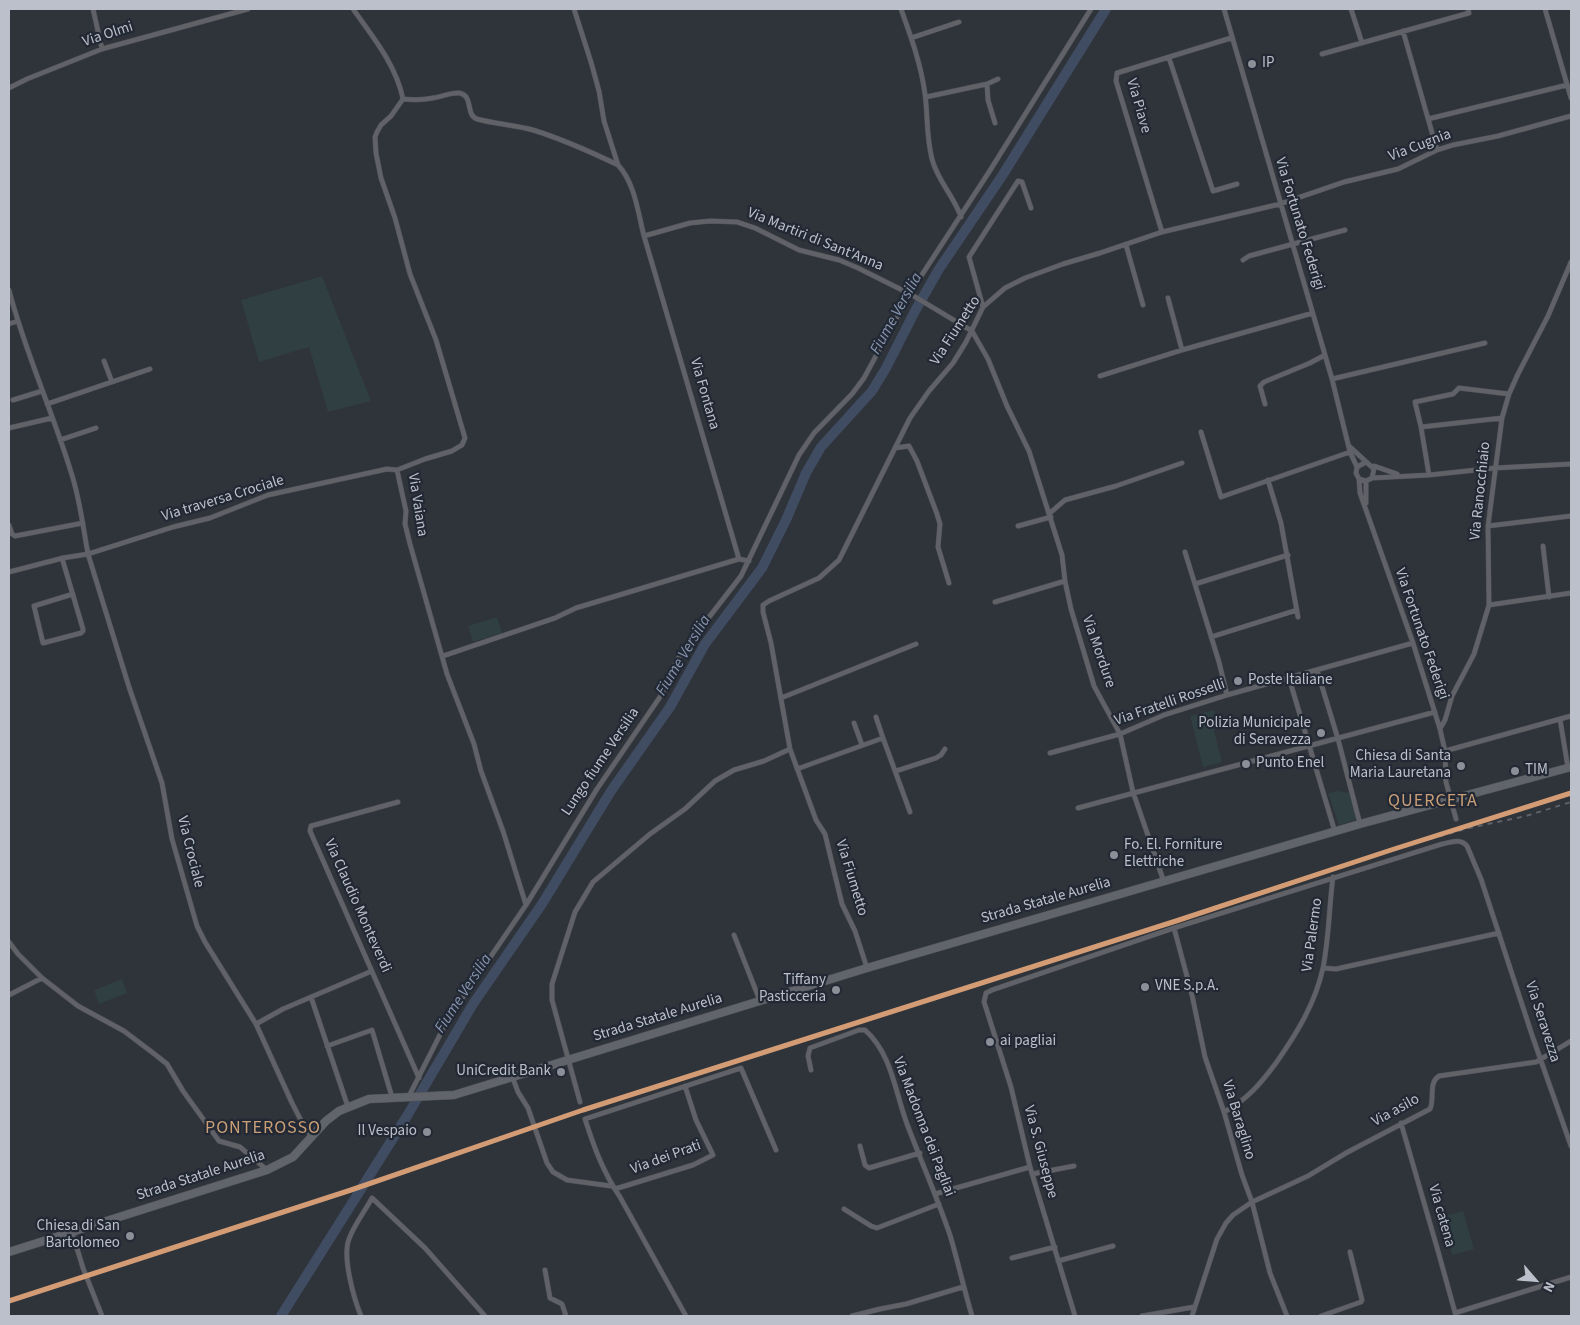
<!DOCTYPE html>
<html>
<head>
<meta charset="utf-8">
<style>
  body { margin:0 }
  #map { position:relative; width:1580px; height:1325px; overflow:hidden; background:#2f333a; font-family:"Source Sans 3",sans-serif }
  canvas { display:block }
  .frame { position:absolute; inset:0; border:10px solid #bbc0ca; pointer-events:none }
  .north { position:absolute; left:1510px; top:1255px; width:50px; height:50px; -webkit-text-stroke:4px #222935; paint-order:stroke; rotate:117deg; font-size:14px; font-weight:700; line-height:20px; text-align:center; color:#bbc0ca }
  .north::after { content:''; display:block; margin:auto; width:18px; height:22px; background:#bbc0ca; clip-path:polygon(50% 0,100% 100%,50% 72%,0 100%) }
</style>
</head>
<body>
<div id="map">
<canvas width="1580" height="1325"></canvas>
<div class="frame"></div>
<div class="north">N</div>
</div>
<script>
const c = document.querySelector('canvas').getContext('2d');
c.lineJoin = 'round';
function fillPath(path, color) { c.fillStyle = color; c.fill(path, 'evenodd'); }
function strokePath(path, color, width, dash) { c.strokeStyle = color; c.lineWidth = width; c.lineCap = dash ? 'butt' : 'round'; c.setLineDash(dash || []); c.stroke(path); }
function label(font, color, halo, rows, align = 'center') {
  c.font = font + ' "Source Sans 3",sans-serif'; c.lineWidth = 4.5; c.setLineDash([]); c.textBaseline = 'middle'; c.strokeStyle = halo; c.fillStyle = color; for (const [text, x, y, turn = 0] of rows) {
    c.save(); c.translate(x, y); c.rotate((+turn || 0) * Math.PI / 180); c.textAlign = isNaN(turn) ? turn : align; if (halo) c.strokeText(text, 0, 0); c.fillText(text, 0, 0); c.restore();
  }
}
const green = new Path2D(`
  M322,276L371,401L328,412L309,347L259,362L241,300Z
  M497,617L502,633L473,642L468,626Z
  M1214,710L1217,721L1212,723L1222,762L1203,767L1190,716Z
  M1338,791L1349,793L1356,817L1355,820L1339,825L1328,793Z
  M122,979L127,993L99,1004L94,990Z
  M1463,1211L1474,1249L1452,1255L1442,1217Z`);
const river = new Path2D(`
  M281,1316L407,1116L473,1004L542,904L611,791L670,707L705,644L762,568L786,520L806,473L821,447L872,391L886,368L915,311L939,269L1002,176L1106,9`);
const minor = new Path2D(`
  M93,9L102,49
  M353,9C373,37 396,65 403,99C413,100 423,100 433,98C442,97 451,92 459,93C474,95 465,115 477,119C495,124 515,125 533,130C562,139 591,152 618,165C635,183 638,213 644,236L690,223L710,221L737,222L755,228L799,250L839,260L858,268L912,295L972,331L988,359L1007,406L1029,451L1062,555L1065,581L1071,609L1094,686L1120,734L1133,792L1164,882
  M574,9L591,62L599,91L604,121L618,165
  M901,9C911,37 921,64 925,94C928,116 926,135 932,159C937,180 954,196 961,217
  M1224,9L1332,379L1350,452L1357,467
  M1351,9L1362,43
  M1545,9L1571,98
  M1403,31L1437,150
  M911,38L959,22
  M1322,54L1469,13L1468,9
  M1169,58L1213,191L1237,184
  M987,84L988,100L995,123
  M9,88L27,79L102,49L248,9
  M926,97L987,84L998,79
  M403,99L391,116L381,125L377,132L375,137L376,153L381,178L395,218L410,274L436,340L465,438L462,445L452,451L425,459L397,470L406,511L405,524L410,544L447,674L474,744L481,771L503,831L526,905
  M1428,119L1567,85
  M1162,232L1116,81L1117,73L1231,38
  M644,236L739,559
  M1126,245L1143,305
  M1243,260L1249,256L1345,230
  M9,290C25,352 52,410 71,472C80,499 83,527 88,554L63,558L9,572
  M1168,298L1182,350
  M983,307L969,257L1018,181L1022,182L1031,208
  M9,324L17,321
  M104,361L112,382
  M1100,376L1182,350L1313,313
  M1332,379L1485,343
  M13,400L42,391
  M47,404L150,369
  M1265,404L1260,386L1264,382L1310,363L1325,355
  M1421,427L1502,418
  M9,428L52,418
  M1201,432L1221,497L1350,452
  M60,440L96,428
  M1349,446L1374,469L1372,478L1366,481L1359,479L1356,473L1357,467L1366,462
  M895,448L909,446L917,461L937,514L940,524L938,547L949,583
  M1374,466L1397,474
  M1429,475L1421,427L1415,402L1453,394L1459,388L1509,394
  M1372,478L1429,475L1495,468L1571,464
  M1359,479L1360,493L1413,643L1440,729L1445,751L1446,782L1456,819
  M1268,480L1281,523L1298,617
  M1366,503V481
  M1050,513L1065,500L1116,486L1182,463
  M9,525L12,534L15,536L83,523
  M1018,526L1051,517
  M1488,526L1571,516
  M1543,546L1549,597
  M1185,552L1219,662L1227,695
  M62,558L83,629V631L81,633L43,643L34,606L73,594
  M1195,584L1288,555
  M995,602L1065,581
  M1489,605L1571,593
  M1211,637L1297,610
  M443,656L555,618L576,608L739,559L749,561
  M1317,670L1338,739L1360,824
  M1289,678L1335,832
  M781,698L916,644
  M1560,719L1571,716
  M854,723L862,745
  M1440,729L1445,720L1452,696L1474,654L1489,605L1488,526L1502,418L1509,394L1518,374L1548,316L1571,262
  M883,738L910,812
  M1445,751L1560,719L1568,768
  M1050,753L1120,734L1164,715L1227,695L1413,643
  M797,769L883,738L876,717
  M896,771L936,758L941,755L945,749
  M398,802L311,826L310,831L419,1078
  M1078,808L1435,712
  M1174,928L1192,995L1205,1057L1224,1112L1242,1175L1252,1202L1270,1273L1287,1316
  M734,935L760,1001
  M9,942L18,954L42,978L78,1006L124,1031L157,1056L167,1064L183,1091L219,1141L240,1147L267,1170
  M867,968L855,931L842,904L825,834L816,820L790,749L771,643L763,612V605L769,601L819,578L839,560L910,418L929,391L953,363L966,342L983,307L1005,288L1025,278L1063,264L1100,253L1162,232L1280,204L1344,182L1398,169L1437,150L1453,145L1498,136L1571,116
  M1323,968L1336,969L1499,933
  M9,995L42,978
  M311,997L348,1107
  M256,1024L283,1009L372,971
  M327,1046L372,1030L392,1097
  M811,1070L808,1056L810,1048L859,1030H865C892,1054 895,1092 907,1124C921,1161 937,1197 950,1235C958,1262 964,1289 972,1316
  M512,1076L518,1092L528,1108L547,1163L553,1172L567,1180L611,1186
  M409,1096L448,1019L526,905L597,789L662,694L673,668L682,652L741,576L799,455L814,433L852,394L864,378L910,293L989,172L1091,9
  M580,1102L552,1000V984L575,912L593,882L650,834L685,809L715,781L734,770L764,761L790,749
  M1224,1112C1246,1101 1262,1082 1276,1063C1297,1033 1315,1004 1323,968C1329,938 1329,907 1333,877
  M1401,1123L1438,1251L1456,1316
  M313,1136L306,1130L292,1103L256,1024L205,942L197,926L172,839L162,783L129,687L88,554L173,527L210,518L268,495L387,469L397,470
  M860,1146L865,1165L869,1168L920,1153
  M1032,1174L1074,1166
  M615,1189L693,1165L713,1155L696,1120L685,1086
  M935,1194L1030,1167
  M844,1209L871,1226L877,1228L939,1204
  M72,1232L83,1268L102,1316
  M1012,1258L1055,1247
  M1058,1261L1113,1246
  M545,1270L550,1298L562,1304L566,1316
  M1455,1313L1571,1277
  M361,1316C354,1299 342,1257 349,1239C354,1225 365,1211 372,1198L425,1248L485,1316
  M686,1316L620,1197C603,1172 594,1147 585,1119L741,1068L776,1150
  M852,1316L880,1309L906,1304L963,1287
  M1075,1316L1030,1167L1011,1087L986,1008L984,1002L986,993L992,990L1174,928L1442,844C1452,842 1460,838 1467,846L1481,879L1533,1038L1571,1146
  M1142,1316L1194,1307
  M1192,1316L1217,1239L1226,1223L1233,1215L1252,1202L1308,1176L1346,1153L1430,1109C1435,1098 1428,1083 1439,1076L1536,1062L1571,1041
  M1321,1316L1361,1302L1362,1300L1350,1252`);
const primary = new Path2D(`
  M9,1252L267,1170L293,1157L326,1121L339,1111L369,1099L454,1095L867,968L1360,824L1571,767`);
const rail = new Path2D(`
  M1391,850L1469,828L1526,816L1571,802`);
const rail1 = new Path2D(`
  M9,1301L351,1190L583,1110L1176,921L1391,850L1571,793`);
const markers = [
  [1252,64,5,"#8a8f98"],
  [1238,681,5,"#8a8f98"],
  [1321,733,5,"#8a8f98"],
  [1246,764,5,"#8a8f98"],
  [1461,766,5,"#8a8f98"],
  [1515,771,5,"#8a8f98"],
  [1114,855,5,"#8a8f98"],
  [1145,987,5,"#8a8f98"],
  [836,990,5,"#8a8f98"],
  [990,1042,5,"#8a8f98"],
  [561,1072,5,"#8a8f98"],
  [427,1132,5,"#8a8f98"],
  [130,1236,5,"#8a8f98"]
];
const streetNames = [
  ["Via Olmi",108,35,-18],
  ["Via Piave",1138,106,74],
  ["Via Cugnia",1420,146,-21],
  ["Via Fortunato Federigi",1299,224,73],
  ["Via Martiri di Sant'Anna",815,240,22],
  ["Via Fiumetto",956,331,-57],
  ["Via Fontana",704,394,74],
  ["Via Ranocchiaio",1481,491,-84],
  ["Via traversa Crociale",223,499,-17],
  ["Via Vaiana",417,505,81],
  ["Via Fortunato Federigi",1421,634,71],
  ["Via Mordure",1098,652,71],
  ["Via Fratelli Rosselli",1170,703,-19],
  ["Lungo fiume Versilia",601,762,-56],
  ["Via Crociale",190,852,76],
  ["Via Fiumetto",851,878,73],
  ["Strada Statale Aurelia",1046,901,-16],
  ["Via Claudio Monteverdi",357,906,66],
  ["Via Palermo",1313,935,-82],
  ["Strada Statale Aurelia",658,1018,-17],
  ["Via Seravezza",1542,1022,72],
  ["Via asilo",1396,1111,-29],
  ["Via Baraglino",1238,1120,73],
  ["Via Madonna dei Pagliai",923,1127,69],
  ["Via S. Giuseppe",1040,1152,75],
  ["Via dei Prati",666,1158,-20],
  ["Strada Statale Aurelia",201,1176,-18],
  ["Via catena",1441,1216,74]
];
const poiNames = [
  ["IP",1262,64],
  ["Poste Italiane",1248,681],
  ["Polizia Municipale",1311,724,"right"],
  ["di Seravezza",1311,741,"right"],
  ["Chiesa di Santa",1451,757,"right"],
  ["Maria Lauretana",1451,774,"right"],
  ["Punto Enel",1256,764],
  ["TIM",1525,771],
  ["Fo. El. Forniture",1124,846],
  ["Elettriche",1124,863],
  ["Tiffany",826,981,"right"],
  ["Pasticceria",826,998,"right"],
  ["VNE S.p.A.",1155,987],
  ["ai pagliai",1000,1042],
  ["UniCredit Bank",551,1072,"right"],
  ["Il Vespaio",417,1132,"right"],
  ["Chiesa di San",120,1227,"right"],
  ["Bartolomeo",120,1244,"right"]
];
const waterNames = [
  ["Fiume Versilia",897,314,-61],
  ["Fiume Versilia",684,656,-59],
  ["Fiume Versilia",464,994,-57]
];
const quarterNames = [
  ["QUERCETA",1433,802],
  ["PONTEROSSO",263,1129]
];
fillPath(green, '#2f3f42');
strokePath(river, '#404c62', 10);
strokePath(minor, '#4b4e53', 5.5);
strokePath(primary, '#4d5057', 9);
strokePath(minor, '#606268', 4.5);
strokePath(primary, '#61646a', 8);
strokePath(rail, '#5e6167', 2, [5, 5]);
strokePath(rail1, '#d39c74', 5);
for (const [x, y, r, color] of markers) { const dot = new Path2D(); dot.arc(x, y, r, 0, 2 * Math.PI); c.fillStyle = color; c.fill(dot); strokePath(dot, '#222935', 2); }
label('15px', '#bbc0ca', '#222935', streetNames);
label('15px', '#bbc0ca', '#222935', poiNames, 'left');
label('italic 16px', '#8694ad', '#222935', waterNames);
c.letterSpacing = '1px';
label('18px', '#ca9f76', '#222935', quarterNames);
c.letterSpacing = '0px';
</script>
</body>
</html>
